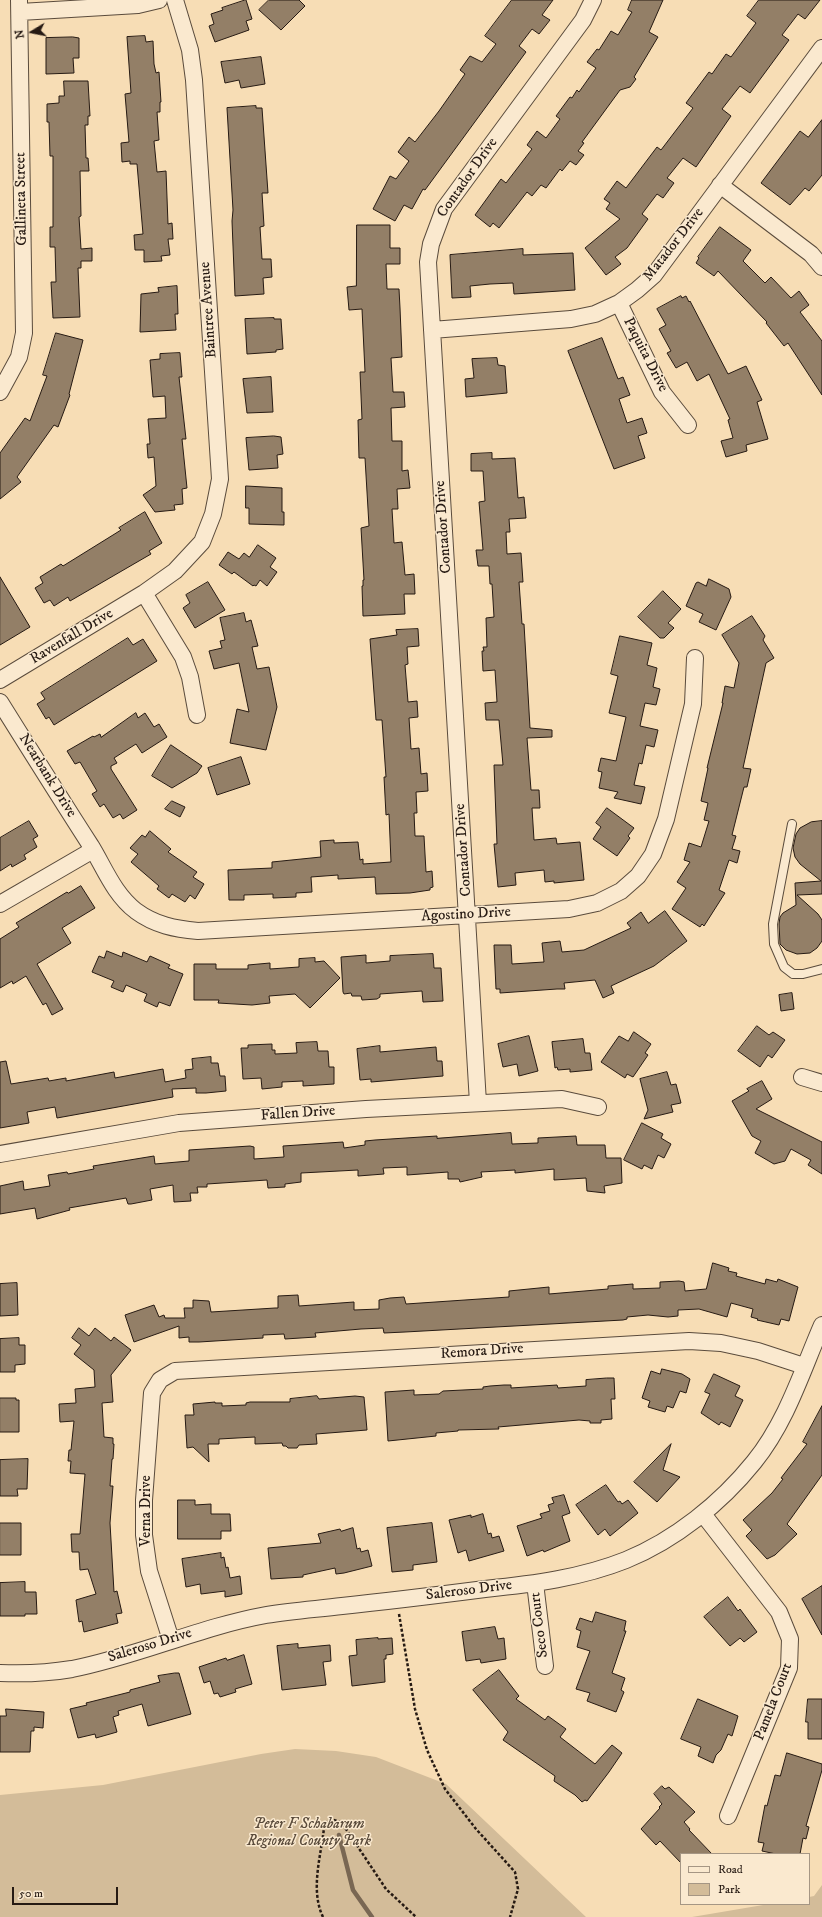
<!DOCTYPE html>
<html>
<head>
<meta charset="utf-8">
<style>
  body { margin:0 }
  #map { position:relative; width:822px; height:1917px; overflow:hidden; background:#f7ddb5; font-family:"IM FELL DW Pica",serif }
  canvas { display:block }
  .legend { position:absolute; left:680px; top:1853px; width:130px; height:52px; box-sizing:border-box; background:#fae9cf; border:1px solid #a59684; margin:0; padding:5px 7px; list-style:none; font-size:12px; color:#261a13 }
  .legend li { display:flex; align-items:center; gap:8px; height:20px }
  .legend b { width:20px; border:1px solid #a59684 }
  .north { position:absolute; left:12px; top:12px; width:40px; height:40px; -webkit-text-stroke:3px #fae9cf; paint-order:stroke; rotate:260deg; font-size:11px; font-weight:700; line-height:16px; text-align:center; color:#261a13 }
  .north::after { content:''; display:block; margin:auto; width:14px; height:18px; background:#261a13; clip-path:polygon(50% 0,100% 100%,50% 72%,0 100%) }
  .scale { position:absolute; left:12px; top:1887px; width:106px; height:18px; box-sizing:border-box; border:2px solid #261a13; border-top:0; padding-left:5px; font-size:12px; line-height:14px; white-space:nowrap; color:#261a13; -webkit-text-stroke:3px #fae9cf; paint-order:stroke }
</style>
</head>
<body>
<div id="map">
<canvas width="822" height="1917"></canvas>
<ul class="legend">
<li><b style="height:5px;background:#fae9cf"></b>Road</li>
<li><b style="height:11px;background:#d3bc99"></b>Park</li>
</ul>
<div class="north">N</div>
<div class="scale">50 m</div>
</div>
<script>
const c = document.querySelector('canvas').getContext('2d');
c.lineJoin = 'round';
function fillPath(path, color) { c.fillStyle = color; c.fill(path, 'evenodd'); }
function strokePath(path, color, width, dash) { c.strokeStyle = color; c.lineWidth = width; c.lineCap = dash ? 'butt' : 'round'; c.setLineDash(dash || []); c.stroke(path); }
function label(font, color, halo, rows, align = 'center') {
  c.font = font + ' "IM FELL DW Pica",serif'; c.lineWidth = 3; c.setLineDash([]); c.textBaseline = 'middle'; c.strokeStyle = halo; c.fillStyle = color; for (const [text, x, y, turn = 0] of rows) {
    c.save(); c.translate(x, y); c.rotate((+turn || 0) * Math.PI / 180); c.textAlign = isNaN(turn) ? turn : align; if (halo) c.strokeText(text, 0, 0); c.fillText(text, 0, 0); c.restore();
  }
}
const green = new Path2D(`
  M295,1749L336,1751L376,1757L446,1784L586,1917H0V1795L103,1785L261,1754Z
  M822,1885V1917H692L769,1904H809V1897L814,1896Z`);
const stream = new Path2D(`
  M339,1835L353,1890L372,1917`);
const building = new Path2D(`
  M246,0L252,19L246,21L249,30L215,42L209,26L214,24L211,14L223,10L222,8Z
  M269,0H299L305,6L281,30L259,10Z
  M512,0H553L542,15L550,20L539,34L532,29L519,46L526,52L425,190L423,189L412,209L404,205L395,221L373,209L390,176L396,179L409,161L398,152L409,137L415,142L439,111L465,74L460,70L470,56L482,62L496,44L485,36Z
  M632,0H663L649,32L658,37L634,77L636,79L630,87L620,90L582,142L584,143L578,151L584,155L576,165L570,161L562,171L560,169L546,188L541,185L532,196L527,192L499,228L493,223L490,227L475,215L501,179L506,183L532,149L527,145L537,131L546,138L560,119L556,116L570,97L572,98L577,90L579,92L596,68L587,62L597,49L599,50L611,31L618,35L632,12L628,10Z
  M759,0H820L805,19L798,14L782,35L789,40L750,93L740,86L722,109L731,116L696,167L683,158L667,178L674,183L663,198L657,194L642,214L648,219L627,248L615,257L621,264L606,275L585,248L620,219L606,209L610,203L604,199L617,181L626,188L657,147L661,150L693,108L686,103L709,72L712,74L726,54L731,57L756,23L747,16Z
  M145,36L146,42L153,41L154,64L156,73L159,72L161,102H160V112H157L159,140L154,141L157,172L166,171L168,224L172,223L173,239H168L170,255L161,256L162,261L144,262V250H135L134,235L143,234L137,164H130V161L122,162L121,143L129,142L125,94L131,93L127,37Z
  M73,37L79,38V58H73L74,73L46,74V38Z
  M261,57L265,84L241,88L239,80L225,83L221,62Z
  M64,81H88L90,116H88V125H85L86,158H88L89,171H80L81,216L79,217L81,249L92,248V261H81V268H78L80,317L53,318L51,282H56L55,247H50V227H53V156H50L49,122H47V104L59,103V96H64Z
  M256,106V108H262L268,193H262L264,226L260,227L262,259H271L272,277L263,278L264,294L235,296L232,221L233,210L227,108Z
  M822,120V175L809,191L805,188L790,205L761,183L800,131L808,137Z
  M357,225H390V248H400V264H386L387,289H399L400,308L402,357L391,358L393,392H404L405,407L391,408L392,441H402V471L408,470L410,488L397,489L398,509H392L394,543L402,542L405,575L414,574L415,594H404L405,614L363,616L362,586H363V580H364L361,528L369,526L365,458H359L358,420L362,419L360,372H365L362,309L349,310L347,287L356,286Z
  M720,227L751,250L743,261L765,283L771,277L791,298L799,291L809,305L800,312L822,341V395L788,343L784,346L766,323L767,322L718,271L714,276L696,263L699,258L698,257Z
  M523,249V255L573,253L575,290L514,294L513,283L490,284L470,286L471,297L452,298L450,255Z
  M177,286L178,314H175L176,330L140,332L141,294L159,292L158,288Z
  M681,296L682,298L686,296L689,302L690,301L728,374L746,366L762,400L757,402L768,439L746,445L747,451L726,457L721,441L733,438L728,420L730,419L709,374L697,381L687,362L676,368L667,353L671,351L659,329L666,325L657,309Z
  M274,318V319H281L283,349L276,350V352L247,354L245,319Z
  M56,333L83,340L69,394L70,395L58,427L54,425L17,477L21,482L0,499V453L25,418L30,421L47,376L43,375Z
  M602,338L618,379L623,377L630,395L619,399L627,423L642,418L647,433L638,436L645,458L614,469L568,351Z
  M180,353L182,377H179L186,439H182L187,488L182,489L183,504L174,505L175,510L155,512L143,495L156,486L154,457L148,458L147,444H150L148,419L166,418L165,396L153,397L150,360L160,359V354Z
  M497,358L498,365L505,366L507,393L466,397L465,379L474,378L472,359Z
  M271,377L273,412L247,413L243,379Z
  M274,436L281,437L283,454L277,455L278,468L249,470L246,438Z
  M492,453V459L515,458L518,498L524,497L526,518L509,519L510,532H506L507,554L521,553L523,582H519L522,624H524L530,728L552,730V737L527,738L531,790H539L540,808H532L534,840L556,838L557,844L580,842L584,880L554,883V881L545,882L544,870L515,873L516,885L498,887L494,844H497L494,765H503L499,720H486L485,703L497,702L495,670L483,671L482,651H484L483,647H487L486,618L494,617L492,584H490L489,566H478L476,550H483L479,502L485,501L483,471H471V454Z
  M246,486L282,488V512H284V525L249,524V508H246Z
  M145,512L162,543L149,551L151,554L70,601L68,597L54,606L50,600L44,603L35,588L43,583L40,577L61,564L63,566L113,535L121,530L119,528Z
  M258,545L276,558L270,567L277,572L267,586L260,580L256,586L254,585L253,586L234,572L232,574L219,565L228,552L239,559L244,553L249,557Z
  M0,577L30,627L0,645Z
  M709,579L729,589L731,597L716,630L699,622L703,614L686,606L696,583L698,582L706,586Z
  M208,582L225,610L195,628L183,608L190,603L186,595Z
  M663,591L681,609L668,623L674,628L664,638H660L638,617Z
  M244,613L246,622L251,620L258,646L252,647L257,669L269,667L277,707L266,750L230,743L237,709L249,712L239,663L214,669L209,651L222,648L220,641L225,640L220,618Z
  M752,616L765,636L763,640L774,658L766,663L743,768L751,769L747,787H744L732,835L736,836L732,849L740,851L737,863L729,860L719,890L725,893L704,926L702,924L700,927L672,909L686,888L677,882L690,862L684,860L689,843L701,847L709,821L704,820L708,803L701,801L708,768H707L723,703H722L725,686L734,688L739,663L722,635Z
  M418,629L419,646L407,647L408,664L405,665L408,702L417,701L418,717L409,718L411,749L419,748L421,774L427,773L428,791L416,792L417,813H414L415,836H424L426,872L432,871L433,887L430,888V890L410,893L376,894L375,877L338,879V875L311,877L312,892L296,893V897L273,898V894L244,895V900H229L228,870L272,868V862L321,857L320,841L334,840V843L358,842L360,860L363,859V864L391,862L389,814L386,815L384,777H386L382,720H376L370,639L397,635L396,630Z
  M620,636L652,643L647,665L657,668L653,687L660,689L656,705L645,703L640,726L658,730L654,747L646,745L642,764L639,763L634,785L645,787L641,804L614,798L618,792L599,788L602,772L598,771L601,758L616,761L626,717L609,713L618,676L611,674Z
  M128,638L133,645L143,639L157,661L54,725L49,717L46,719L37,704L45,699L41,693Z
  M136,713L138,718L145,713L154,727L159,724L167,737L142,753L136,744L114,758L117,763L111,766V769L137,810L123,819L120,814L113,818L104,804L100,807L92,794L97,791L80,762L75,764L67,751L93,736L94,737L100,734L101,737Z
  M171,745L202,766L197,773L172,788L152,776Z
  M241,757L250,784L217,795L208,768Z
  M172,801L185,807L180,817L165,809Z
  M607,808L634,828L628,836L630,838L617,856L593,839L601,827L596,823Z
  M29,821L38,836L33,839L37,847L24,855L26,859L12,867L11,864L0,871V838Z
  M822,821V894L797,895L818,914L822,920V941L817,948L810,953L797,954L786,950L780,944L779,924L780,917L783,913L796,905L795,883L821,881L800,864L795,857L793,848L796,834L800,828L811,822Z
  M150,831L171,849L168,852L197,872L193,877L204,884L195,899L190,895L185,902L172,894L169,898L157,889L159,886L131,862L138,854L130,848L142,835L145,837Z
  M81,886L95,908L62,928L71,943L37,964L63,1009L52,1015L46,1003L43,1005L26,976L13,984L12,981L0,988V939L19,927L16,923L67,892L68,893Z
  M665,911L687,941L654,966L611,986L614,993L603,998L595,980L564,983L565,989H557L500,993V989H496L494,945H511L512,964L544,962L542,943L560,941L562,952L584,950L631,928L627,923L641,912L648,923Z
  M107,951L122,957L123,952L147,962L150,956L170,965L168,968L183,974L170,1006L159,1002L157,1007L144,1001L147,994L126,985L123,992L111,987L114,981L92,972L99,956L104,958Z
  M433,954L434,968H441L443,1001L423,1002L422,991L380,994V997L377,999L362,1000L361,996H352L351,993L344,994L343,992L341,957L366,955V963L390,961V956Z
  M315,958V962L324,961L340,978L310,1008L295,994L269,996L270,1003L252,1005L218,1003L219,1000H194V964H216V969H248V965L270,963V969L299,967V959Z
  M792,993L794,1009L781,1011L779,995Z
  M757,1026L769,1035L773,1032L785,1040L772,1058L768,1055L760,1067L738,1051Z
  M634,1032L651,1044L645,1053L648,1055L633,1077L627,1074L625,1078L601,1062L619,1036L628,1041Z
  M529,1036L538,1071L519,1076L517,1064L503,1067L498,1044Z
  M583,1039L585,1053H590L592,1070L570,1072V1069L558,1070L557,1067L555,1068L552,1042Z
  M317,1042L318,1051H328L329,1067H334V1084L303,1086V1081L282,1082V1087L262,1089L261,1078L243,1079L241,1048H248V1045L272,1044V1050H275V1054L297,1053L296,1043Z
  M380,1046V1052L436,1047L437,1061H442L443,1076L371,1082V1079L360,1080L357,1049Z
  M211,1057V1063H218L220,1076H225L226,1091L206,1093H196V1088L172,1089L173,1097L57,1118L55,1107L27,1112L29,1123L0,1128V1062L6,1061L11,1084L48,1078L49,1081L66,1078V1081L114,1072L115,1078L163,1069L165,1082L186,1078L185,1070L193,1069L192,1059Z
  M667,1072L671,1085L676,1084L681,1103L671,1105L673,1112L644,1119L648,1110L640,1079Z
  M762,1081L772,1099L756,1109L822,1142V1174L808,1165L811,1160L791,1149L785,1161L774,1164L755,1153L761,1141L752,1136L732,1101L749,1091L747,1089Z
  M642,1123L663,1134L661,1138L671,1144L664,1158L658,1155L652,1169L644,1165L642,1169L624,1160Z
  M511,1133L512,1144L538,1143V1138L576,1136L577,1145H605L606,1158H621L622,1183L604,1186L605,1193L587,1191L586,1178L554,1180V1169L515,1173V1170L481,1172L482,1177L460,1182L459,1179H448V1172L407,1175V1167L383,1168L384,1174L358,1176V1170L301,1173V1182L285,1184V1187L268,1188L267,1180L207,1184V1187H197L198,1193H190L191,1201L174,1202L173,1185L150,1189L152,1200L131,1204H128L126,1198L69,1208L70,1210L37,1219L35,1208L0,1214V1186L23,1181L24,1190L50,1186L48,1175L67,1172L68,1174L94,1169L93,1166L154,1156L155,1164L189,1161V1150L250,1146L254,1147V1159L284,1157L283,1146L343,1142L344,1148L365,1145V1141L375,1140L437,1136V1138Z
  M713,1263L729,1268L728,1271L737,1273L736,1276L765,1284L766,1279L777,1282L778,1279L798,1287L789,1321L781,1319L779,1325L757,1320L758,1319L751,1317L753,1309L731,1303L727,1317L699,1309L678,1310V1316L668,1317L648,1315L627,1317V1319L623,1320L405,1332L384,1333L383,1328L361,1329L315,1333L316,1337L285,1339L284,1334L263,1335V1338L199,1342H189V1337L179,1338V1326L134,1342L125,1315L154,1305L159,1317L164,1315L165,1318H185L184,1308H193V1300L209,1301L211,1312L275,1308H278V1296L298,1295L299,1306L354,1302V1310L379,1309V1300L390,1298L404,1297L406,1304L509,1297V1291L549,1287V1294L608,1289V1286L633,1284V1289L660,1288V1282L679,1281L684,1282L685,1291L706,1289Z
  M17,1283L18,1315L0,1316V1284Z
  M79,1328L89,1336L95,1328L111,1341L114,1337L131,1350L111,1375L113,1402L102,1403L104,1437L113,1438V1444H114L113,1459H112L110,1486H113L110,1523L114,1592L117,1591L122,1613L116,1614L118,1623L84,1632L82,1621L79,1622L76,1600L96,1594L88,1569L80,1570L79,1552H72L71,1534H80L85,1474L70,1473L71,1461H68L69,1450H71L74,1421L60,1422L59,1404L76,1403L75,1389L95,1387L94,1370L74,1354L81,1345L72,1338Z
  M19,1338V1345H25V1364L15,1365V1372H0V1339Z
  M662,1369L682,1374L690,1379L686,1393L680,1391L673,1408L667,1406L665,1412L648,1407L650,1401L642,1398L651,1371L660,1374Z
  M714,1374L740,1386L735,1396L743,1400L730,1427L721,1422L719,1425L701,1413L710,1394L705,1392Z
  M607,1378H614L615,1399H611L612,1419L601,1420V1423H590V1421L579,1420L498,1427L499,1429L458,1430V1431L436,1433V1436L388,1441L385,1392L414,1390V1395L439,1394L443,1391L483,1389V1387L490,1386L504,1385H511V1388L557,1385L558,1388L586,1386V1380Z
  M317,1396L319,1399L355,1396L364,1397L367,1430L316,1434L317,1444L299,1445L297,1448H288L286,1446H283L282,1443L255,1444V1437L219,1439V1444H208L209,1462L193,1447L187,1448L185,1415H194L193,1404L215,1402V1403H222V1406L246,1405V1403L250,1402H290V1399Z
  M0,1398H16V1400H19V1432H0Z
  M822,1406V1475L787,1524L797,1534L775,1555L767,1559L746,1536L752,1530L743,1520L772,1493L783,1479L781,1478L807,1444L803,1442Z
  M671,1444L663,1470L680,1477L657,1502L634,1482Z
  M28,1459L27,1489H17L18,1496H0V1460Z
  M606,1485L618,1502L620,1501L622,1504L628,1500L638,1513L610,1536L605,1529L598,1535L576,1505Z
  M564,1495L570,1513L562,1516L570,1541L544,1552L543,1550L527,1556L517,1526L542,1518L540,1514L550,1511L548,1505L554,1503L552,1498Z
  M178,1500H195V1505L211,1504V1514H230L231,1531H221V1539H178Z
  M483,1514L488,1534L491,1533L492,1538L499,1536L504,1551L469,1561L466,1550L458,1553L449,1520L471,1515V1517Z
  M0,1523H21V1555H0Z
  M432,1523L437,1562L413,1565V1570L392,1572L387,1528Z
  M353,1528L357,1549L360,1548L361,1552L368,1550L372,1566L344,1573L336,1574L335,1568L303,1575V1577L271,1579L268,1548L321,1543L318,1534L340,1529L341,1531Z
  M221,1553V1558L224,1557L226,1568L228,1567L230,1578L240,1576L242,1594L225,1597V1591L201,1594L200,1584L186,1587L182,1559Z
  M25,1582V1592H36L37,1614H25V1616H0V1583Z
  M822,1586V1635L802,1599Z
  M728,1597L738,1611L740,1609L757,1632L744,1642L740,1638L730,1646L704,1617Z
  M596,1612L626,1621L624,1631H626L612,1673L625,1678L621,1690L624,1692L616,1712L587,1701L590,1693L576,1689L590,1651L577,1647L581,1631L576,1629L580,1618L592,1622Z
  M495,1627L498,1639L504,1638L506,1659L481,1663L480,1659L466,1661L462,1632Z
  M378,1638V1639L392,1638L393,1654L386,1655V1659H384L385,1682L352,1686L349,1656L357,1655L356,1640Z
  M298,1644V1648L330,1645L331,1661L323,1662L326,1685L282,1690L277,1646Z
  M244,1655L252,1684L235,1689L236,1692L220,1697L218,1693L214,1694L210,1681L204,1683L199,1667L226,1658L227,1660Z
  M499,1670L519,1696L516,1699L545,1720L548,1716L566,1729L560,1737L595,1764L612,1745L622,1753L609,1772L587,1801L585,1800L582,1802L575,1795L554,1781L555,1776L503,1740L508,1732L473,1690Z
  M175,1673H179L191,1714L148,1726L142,1704L118,1711L119,1715L113,1717L117,1732L96,1738L95,1734L78,1738L70,1709L87,1705L86,1703L130,1692V1690L160,1682L158,1676Z
  M698,1699L738,1716L732,1736L728,1734L721,1750L716,1755L713,1763L698,1756L701,1747L681,1739Z
  M808,1699H822V1739H808V1722H806Z
  M6,1709L44,1712L43,1728L34,1727V1731H31L30,1752H0V1716H6Z
  M787,1753L822,1764V1770L806,1826L809,1827L806,1839L803,1838L800,1854H776L762,1851L764,1843L758,1842L765,1805L767,1806L775,1775L780,1776Z
  M662,1786L665,1789L669,1787L695,1812L684,1822L690,1829L689,1830L712,1854H681V1863L660,1841L656,1845L641,1829L660,1808L659,1807L662,1804L654,1794Z`);
const path = new Path2D(`
  M399,1614L415,1709L427,1750L445,1789L476,1829L515,1872L518,1889L510,1917
  M323,1917C310,1890 321,1856 324,1828L327,1822L331,1819L342,1823L386,1889L416,1917`);
const service = new Path2D(`
  M792,824L773,924L774,944L784,967L793,974H803L822,969`);
const minor = new Path2D(`
  M20,12L138,5L159,0
  M720,185L811,254L822,267
  M619,303L662,392L688,425
  M432,330L571,319L595,314L619,303L637,290L654,275L822,48
  M0,392L19,357L24,333L19,0
  M144,593L183,657L190,677L197,715
  M0,680L144,593L175,571L202,542L213,514L220,479L194,80L190,50L175,0
  M0,702C30,750 60,798 91,846C105,869 114,894 136,911C155,925 175,929 198,931L569,909L597,903L621,891L638,876L653,854L666,819L693,704L695,658
  M0,904L93,850
  M802,1077L822,1083
  M478,1103L428,262L431,244L444,209L583,20L593,0
  M0,1154L179,1123L366,1109L562,1099L598,1107
  M703,1514L779,1612L790,1639L789,1668L728,1816
  M535,1583L545,1666
  M171,1640L149,1571L144,1535V1500L152,1393L160,1380L175,1371L689,1341L721,1343L758,1351L804,1366
  M0,1673C24,1674 48,1673 72,1669C138,1656 200,1627 266,1615C291,1611 317,1609 342,1606C390,1601 438,1595 485,1589C533,1584 581,1578 626,1560C675,1540 721,1503 754,1462C787,1421 802,1371 822,1325`);
const streetNames = [
  ["Contador Drive",468,178,-55],
  ["Gallineta Street",22,199,-91],
  ["Matador Drive",674,245,-52],
  ["Baintree Avenue",209,310,-94],
  ["Paquita Drive",645,355,63],
  ["Contador Drive",444,527,-94],
  ["Ravenfall Drive",72,637,-31],
  ["Nearbank Drive",47,776,58],
  ["Contador Drive",464,850,-94],
  ["Agostino Drive",466,915,-3],
  ["Fallen Drive",298,1114,-4],
  ["Remora Drive",482,1352,-4],
  ["Verna Drive",147,1511,-90],
  ["Saleroso Drive",469,1591,-7],
  ["Seco Court",540,1625,-97],
  ["Saleroso Drive",150,1646,-17],
  ["Pamela Court",774,1702,-69]
];
const parkNames = [
  ["Peter F Schabarum",309,1825],
  ["Regional County Park",309,1842]
];
fillPath(green, '#d3bc99');
strokePath(stream, '#796753', 4.5);
fillPath(building, '#937f67');
strokePath(building, '#261a13', 1);
strokePath(service, '#5a4b3c', 10);
strokePath(minor, '#5a4b3c', 18);
strokePath(path, '#261a13', 2.5, [3, 2]);
strokePath(service, '#fae9cf', 8);
strokePath(minor, '#fae9cf', 16);
label('15px', '#261a13', '#fae9cf', streetNames);
label('italic 15px', '#5a4b3b', '#fae9cf', parkNames);
</script>
</body>
</html>
